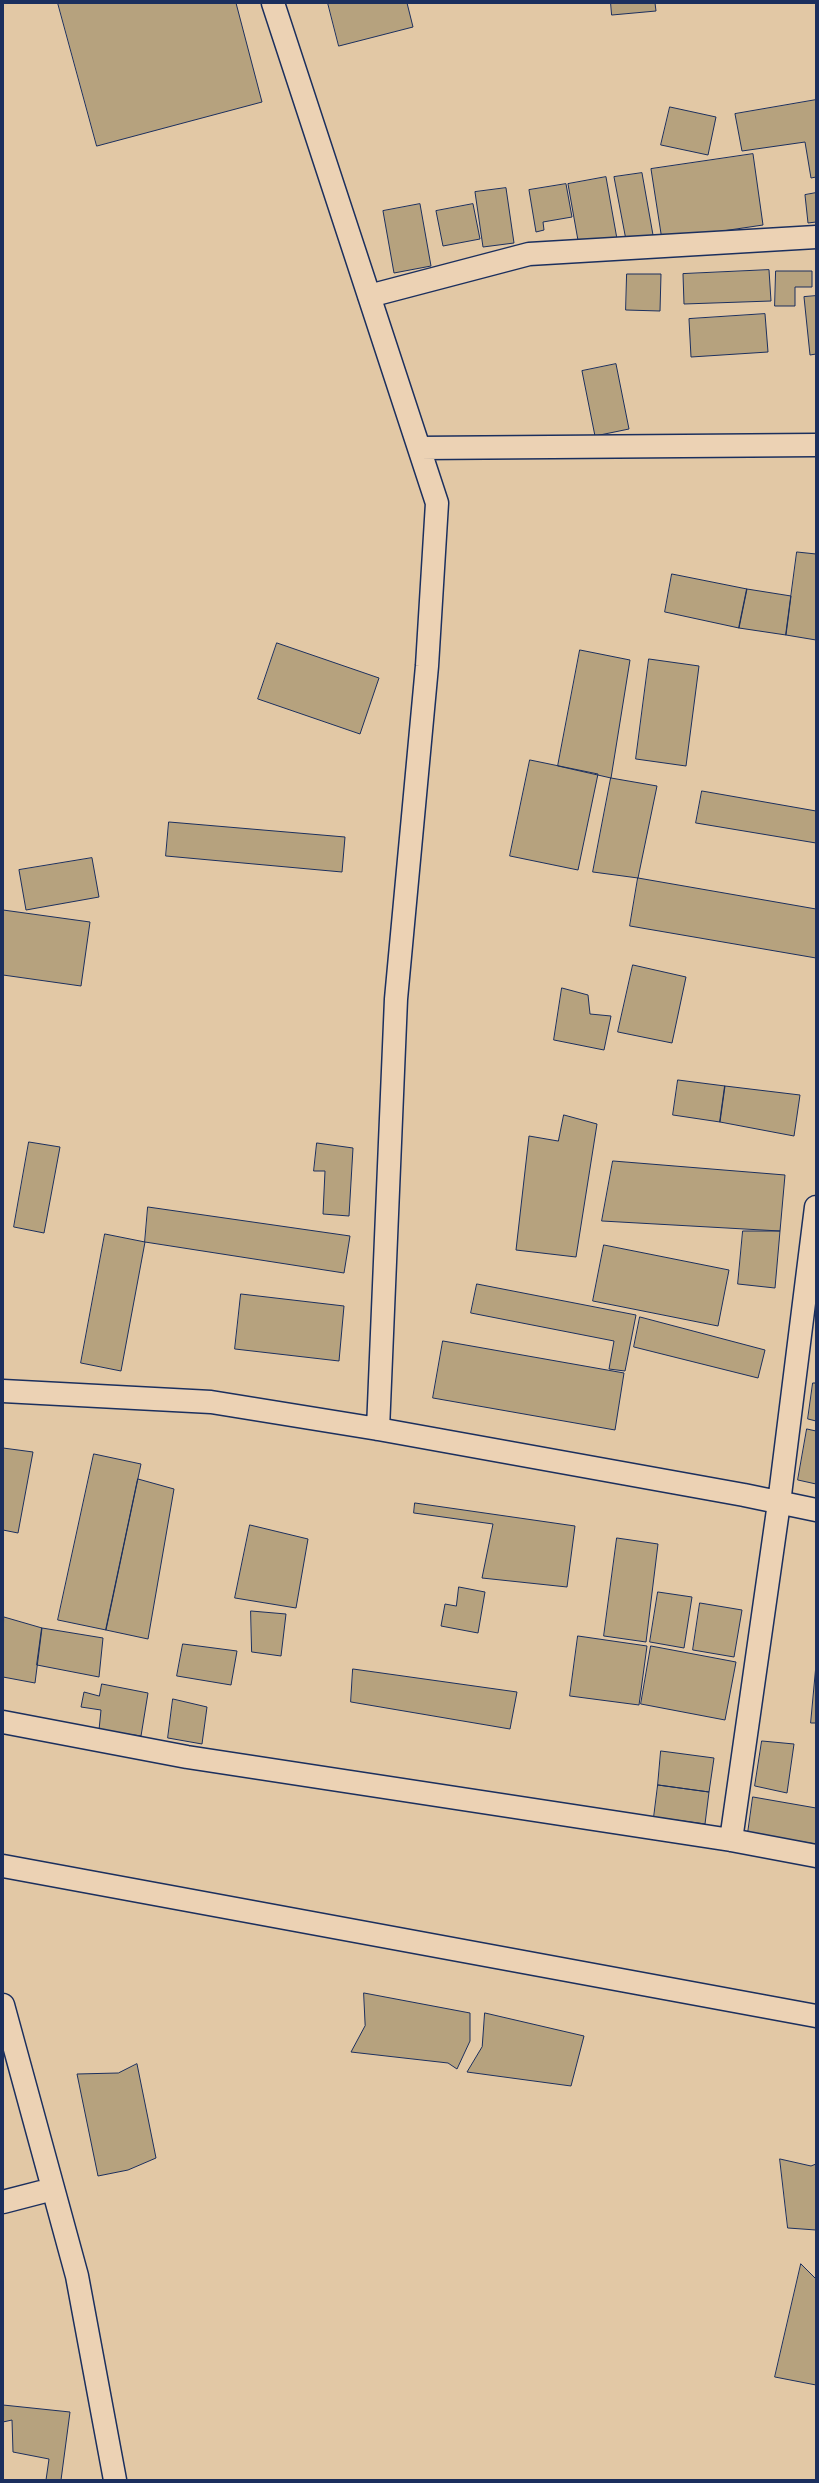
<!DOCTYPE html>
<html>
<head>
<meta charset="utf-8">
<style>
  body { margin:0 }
  #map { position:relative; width:819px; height:2483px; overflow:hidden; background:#e2c8a5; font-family:Kalam,sans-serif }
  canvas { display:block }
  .frame { position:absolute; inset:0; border:4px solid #1b2f5e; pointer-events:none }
</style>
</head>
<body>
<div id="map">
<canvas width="819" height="2483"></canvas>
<div class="frame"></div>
</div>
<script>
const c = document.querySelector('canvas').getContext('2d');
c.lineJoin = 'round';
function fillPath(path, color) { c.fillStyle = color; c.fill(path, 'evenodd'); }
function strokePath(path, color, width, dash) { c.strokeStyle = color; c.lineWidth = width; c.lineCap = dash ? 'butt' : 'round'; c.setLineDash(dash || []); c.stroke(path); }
const building = new Path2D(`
  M58,3H236L262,102L97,146Z
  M328,3H407L413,27L339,46Z
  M611,3H655L656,11L612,15Z
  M816,100V177L811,178L805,142L742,151L735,114Z
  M670,107L716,117L708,155L661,145Z
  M753,154L763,225L662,240L651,169Z
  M642,173L653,235L626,240L614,177Z
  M606,177L617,239L579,246L568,184Z
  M566,184L572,217L543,222L544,230L536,232L529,190Z
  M506,188L514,243L483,247L475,192Z
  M816,193V222L808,223L805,195Z
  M420,204L431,266L394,273L383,211Z
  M473,204L480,239L443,246L436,211Z
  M769,270L771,301L684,304L683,274Z
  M776,271H812V287H795V306H775Z
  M627,274H661L660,311L626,310Z
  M816,296V354L810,355L804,297Z
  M765,314L768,352L691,357L689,319Z
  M616,364L629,429L595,436L582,371Z
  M797,552L816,554V640L786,635Z
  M672,574L747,589L739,628L665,612Z
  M747,589L791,596L786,635L739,628Z
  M277,643L379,678L360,734L258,699Z
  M580,650L630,660L611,778L558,766Z
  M649,659L699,666L686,766L636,759Z
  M530,760L598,774L578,870L510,856Z
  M611,778L657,786L638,878L593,872Z
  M702,791L816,811V843L696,823Z
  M169,822L345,837L342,872L166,856Z
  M92,858L99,897L26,910L19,870Z
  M638,878L816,909V958L630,926Z
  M3,910L90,922L81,986L3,975Z
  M633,965L686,977L672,1043L618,1032Z
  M562,988L588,995L590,1014L611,1016L604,1050L554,1040Z
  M678,1080L725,1086L720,1122L673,1115Z
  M725,1086L800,1095L794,1136L720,1122Z
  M564,1115L597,1124L576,1257L516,1250L529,1136L558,1141Z
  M29,1142L60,1147L44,1233L14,1227Z
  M317,1143L353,1148L349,1216L323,1214L325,1171H314Z
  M613,1161L785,1175L780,1231L602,1221Z
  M148,1207L350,1236L344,1273L145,1242Z
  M743,1231H780L775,1288L738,1284Z
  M105,1234L145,1242L121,1371L81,1363Z
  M604,1245L729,1270L718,1326L593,1301Z
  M477,1284L636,1315L625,1371L609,1369L614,1341L471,1313Z
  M241,1294L344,1306L339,1361L235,1349Z
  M640,1317L765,1350L758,1378L634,1347Z
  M443,1341L624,1373L615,1430L433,1398Z
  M813,1383H816V1421L808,1419Z
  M807,1429L816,1431V1484L798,1480Z
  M3,1448L33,1452L18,1533L3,1530Z
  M94,1454L141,1464L106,1630L58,1620Z
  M138,1479L174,1489L148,1639L106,1630Z
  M415,1503L575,1526L567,1587L482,1578L493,1524L414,1513Z
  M250,1525L308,1539L296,1608L235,1598Z
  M617,1538L658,1544L646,1642L604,1636Z
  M459,1587L485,1592L478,1633L441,1626L445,1604L456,1606Z
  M658,1592L692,1597L684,1648L650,1642Z
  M700,1603L742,1610L734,1657L693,1650Z
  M251,1611L286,1614L281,1656L252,1652Z
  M4,1617L42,1628L35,1683L3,1677Z
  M42,1628L103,1638L99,1677L37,1665Z
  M578,1636L647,1646L639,1705L570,1696Z
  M183,1644L237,1651L231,1685L177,1676Z
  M651,1646L736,1662L725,1720L641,1704Z
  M816,1665V1723H811Z
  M353,1669L517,1692L510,1729L351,1702Z
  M102,1684L148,1693L141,1736L99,1730L101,1710L81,1707L84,1692L99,1696Z
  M173,1699L207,1707L202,1744L168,1738Z
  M762,1741L794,1744L787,1793L755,1786Z
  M661,1751L714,1758L709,1792L658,1785Z
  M658,1785L709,1792L705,1824L654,1817Z
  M753,1797L816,1808V1844L748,1833Z
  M364,1993L470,2013V2041L457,2069L448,2063L351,2052L365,2026Z
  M485,2013L584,2036L571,2086L467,2072L482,2047Z
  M137,2064L156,2158L128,2170L98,2176L77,2074L118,2073Z
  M780,2159L811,2166L816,2164V2230L788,2228Z
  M801,2264L816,2279V2385L775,2377Z
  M3,2405L70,2412L61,2480H46L49,2459L13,2452L12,2420L3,2422Z`);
const minor = new Path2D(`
  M273,3L437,503L427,666L396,999L378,1429
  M369,296L529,254L816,237
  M419,448L816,445
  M3,1391L211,1402L378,1429L744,1495L816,1510
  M3,1722L187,1757L731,1840L816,1856
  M731,1840L779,1503L816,1207
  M3,1866L816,2016
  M3,2005L77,2276L115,2480
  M3,2202L53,2189`);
fillPath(building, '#b6a27e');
strokePath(building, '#1b2f5e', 1);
strokePath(minor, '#1b2f5e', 25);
strokePath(minor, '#ecd2b4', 22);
</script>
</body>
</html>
